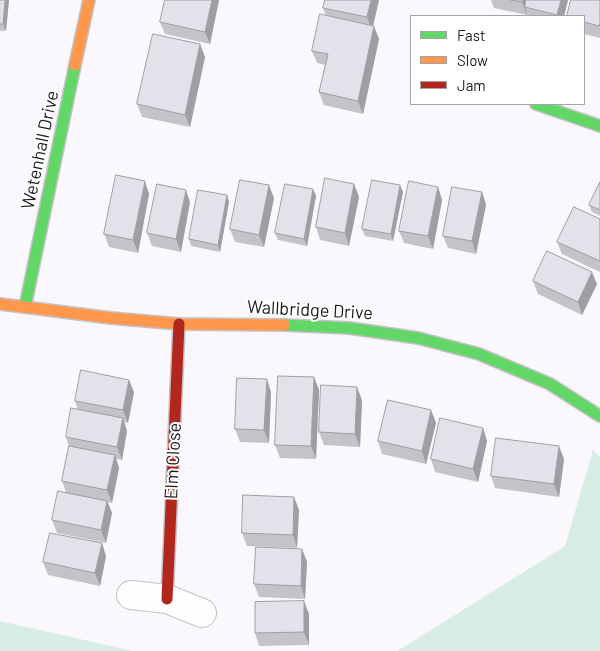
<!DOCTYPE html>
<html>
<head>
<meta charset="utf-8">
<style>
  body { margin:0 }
  #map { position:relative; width:600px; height:651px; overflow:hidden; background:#faf8fc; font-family:Barlow,sans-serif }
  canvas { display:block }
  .legend { position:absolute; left:410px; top:15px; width:175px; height:90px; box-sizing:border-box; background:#fff; border:1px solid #a4a3a6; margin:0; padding:6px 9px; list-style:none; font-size:15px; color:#1c1a20 }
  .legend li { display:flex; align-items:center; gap:10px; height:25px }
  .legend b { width:25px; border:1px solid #a4a3a6 }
</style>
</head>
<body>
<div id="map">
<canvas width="600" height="651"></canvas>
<ul class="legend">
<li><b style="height:6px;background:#63d668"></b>Fast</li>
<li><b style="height:6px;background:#ff974d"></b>Slow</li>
<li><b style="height:6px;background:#b3261e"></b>Jam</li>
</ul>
</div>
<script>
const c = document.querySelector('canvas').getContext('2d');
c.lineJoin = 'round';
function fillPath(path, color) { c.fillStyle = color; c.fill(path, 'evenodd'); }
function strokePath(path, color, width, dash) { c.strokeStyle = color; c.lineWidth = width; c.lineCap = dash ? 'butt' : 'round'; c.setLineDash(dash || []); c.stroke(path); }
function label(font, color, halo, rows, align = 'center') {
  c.font = font + ' Barlow,sans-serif'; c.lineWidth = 4; c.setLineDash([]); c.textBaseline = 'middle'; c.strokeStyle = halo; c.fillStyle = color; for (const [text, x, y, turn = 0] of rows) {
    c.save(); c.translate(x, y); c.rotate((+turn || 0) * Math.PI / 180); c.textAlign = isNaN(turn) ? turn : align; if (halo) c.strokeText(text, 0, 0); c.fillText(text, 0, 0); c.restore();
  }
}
const green = new Path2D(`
  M593,450L600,457V651H397L565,546Z
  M0,621L133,651H0Z`);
const street = new Path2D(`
  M131,595L167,599L202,613`);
const fast = new Path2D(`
  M536,104L600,126
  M25,307L75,65
  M284,325L349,328L418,338L479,354L550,384L600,416`);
const slow = new Path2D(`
  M75,65L89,0
  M0,304L111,318L179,324L284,325`);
const jam = new Path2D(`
  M167,599L179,324`);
const wall = new Path2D(`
  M0,0H9L6,31H0Z
  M219,0L210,44L165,34L160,22Z
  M325,0H379L373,26L379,39L363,114L324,105L319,92L325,65L317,63L312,51L326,16L323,8Z
  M491,0H568L564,16H528L527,14V15L494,8Z
  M600,0V38L584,34V16Z
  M200,44L205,57L190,127L142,117L137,104Z
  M600,182V216L592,212L589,205Z
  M354,184L359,197L349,246L320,240L316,227Z
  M438,187L442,200L433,249L404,243L399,231Z
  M313,189L316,196L307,246L278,240L275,233Z
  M403,192L393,241L365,236L362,229Z
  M482,192L486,205L476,254L448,248L443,236Z
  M149,194L138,253L109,247L104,234Z
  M227,195L229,202L220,252L191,246L189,239Z
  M274,198L264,247L235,242L230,229Z
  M190,202L181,252L152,246L147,233Z
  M600,219V272L562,254L557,242Z
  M533,281L597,284L582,315L538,294Z
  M314,377L319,390L316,459L280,458L275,445Z
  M134,392L128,423L124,422L127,431L122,460L116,459L119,468L112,503L108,502L112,513L106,543L57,533L52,520L66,492L62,481L69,447L66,437L78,410L75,401Z
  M271,392L269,443L240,442L235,429Z
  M362,400L360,447L324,445L319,432Z
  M431,410L436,423L426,464L382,454L378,441Z
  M483,428L487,441L478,482L435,472L431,459Z
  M564,459L559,497L495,488L491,476Z
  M294,497L299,510L297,548L247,546L242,533Z
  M302,549L307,562L305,599L259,597L254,584Z
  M106,556L100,586L48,575L43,562Z
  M309,614V645L259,646L255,633Z`);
const shadedWall = new Path2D(`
  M5,0H9L6,31L3,24Z
  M212,0H219L210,44L205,32Z
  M371,0H379L372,30L367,17Z
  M523,0H530L525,7L527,14V15L522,2Z
  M561,0H568L564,16H558L557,15Z
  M374,26L379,39L363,114L358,101Z
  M200,44L205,57L190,127L185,115Z
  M145,181L149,194L138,253L133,240Z
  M354,184L359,197L349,246L345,233Z
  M269,185L274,198L264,247L259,235Z
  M400,185L403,192L393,241L391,234Z
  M438,187L442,200L433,249L428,236Z
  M313,189L316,196L307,246L304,239Z
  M186,190L190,202L181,252L176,239Z
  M482,192L486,205L476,254L472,241Z
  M227,195L229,202L220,252L218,245Z
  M592,272L597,284L582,315L578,302Z
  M314,377L319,390L316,459L311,446Z
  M267,379L271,392L269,443L264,430Z
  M129,380L134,392L128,423L123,410Z
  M357,387L362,400L360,447L355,434Z
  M431,410L436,423L426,464L422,451Z
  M123,418L127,431L122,460L117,447Z
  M483,428L487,441L478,482L473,469Z
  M559,446L564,459L559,497L554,484Z
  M115,455L119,468L112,503L107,490Z
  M294,497L299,510L297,548L293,535Z
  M107,501L112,513L106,543L101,530Z
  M102,543L106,556L100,586L95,573Z
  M302,549L307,562L305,599L301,586Z
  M304,601L309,614V645L304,632Z`);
const building = new Path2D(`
  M0,0H5L3,24H0Z
  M165,0H212L205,32L160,22Z
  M325,0H371L367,17L323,8Z
  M511,0H523L522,2Z
  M526,0H561L557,15L525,7Z
  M571,0H600V23L599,26L584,22V16H567Z
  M320,14L374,26L358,101L319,92L328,54L312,51Z
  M153,34L200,44L185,115L137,104Z
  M116,175L145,181L133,240L104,234Z
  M325,178L354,184L345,233L316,227Z
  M240,180L269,185L259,235L230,229Z
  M372,180L400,185L391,234L362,229Z
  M409,181L438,187L428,236L399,231Z
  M600,182V210L589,205Z
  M157,184L186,190L176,239L147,233Z
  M285,184L313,189L304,239L275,233Z
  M452,187L482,192L472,241L443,236Z
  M198,190L227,195L218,245L189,239Z
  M574,207L600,219V261L557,242Z
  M547,251L592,272L578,302L533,281Z
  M81,370L129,380L123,410L75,401Z
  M278,376L314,377L311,446L275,445Z
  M237,378L267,379L264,430L235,429Z
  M321,385L357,387L355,434L319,432Z
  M388,400L431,410L422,451L378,441Z
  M71,408L123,418L117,447L66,437Z
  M440,418L483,428L473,469L431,459Z
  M496,438L559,446L554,484L491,476Z
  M69,446L115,455L107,490L62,481Z
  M58,491L107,501L101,530L52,520Z
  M243,495L294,497L293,535L242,533Z
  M50,533L102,543L95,573L43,562Z
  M256,547L302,549L301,586L254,584Z
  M304,601V632L255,633V602Z`);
const streetNames = [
  ["Wetenhall Drive",40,150,-78],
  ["Wallbridge Drive",310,310,3],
  ["Elm Close",173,461,-87]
];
fillPath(green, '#d8eee4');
strokePath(street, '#c4c2c6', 30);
strokePath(fast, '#c4c2c6', 14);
strokePath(slow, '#c4c2c6', 14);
strokePath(jam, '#c4c2c6', 14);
strokePath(street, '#fefeff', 28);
strokePath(fast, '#63d668', 11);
strokePath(slow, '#ff974d', 11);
strokePath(jam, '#b3261e', 11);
fillPath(wall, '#c5c2c9');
fillPath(shadedWall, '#a09ea4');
fillPath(building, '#e5e1ea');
strokePath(building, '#a09ea4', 1);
label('18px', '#1c1a20', '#fff', streetNames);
</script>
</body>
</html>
